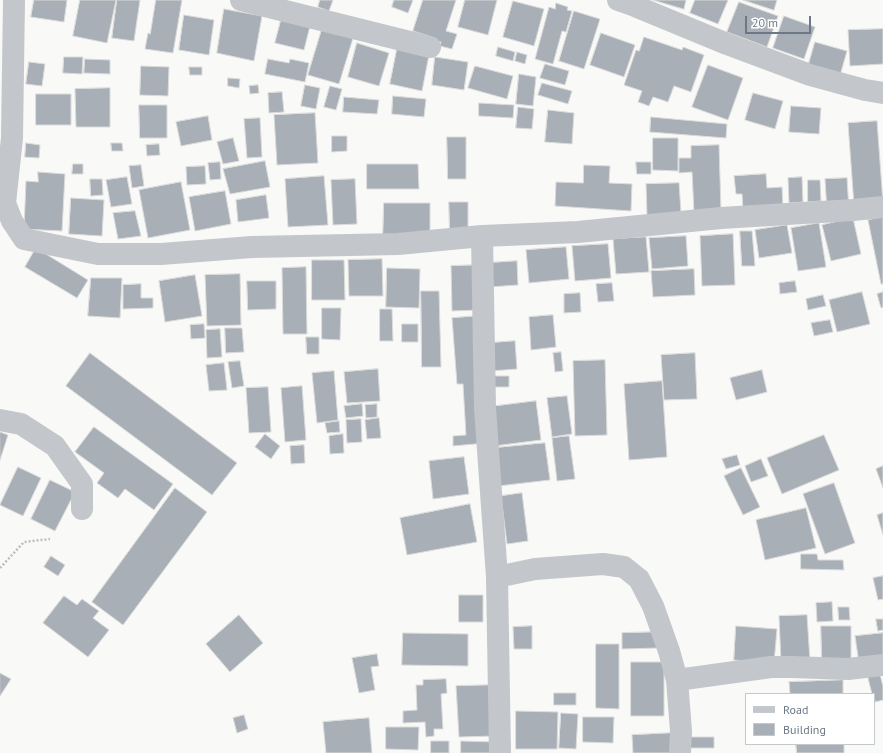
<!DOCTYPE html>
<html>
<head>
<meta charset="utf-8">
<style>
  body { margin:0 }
  #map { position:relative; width:883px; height:753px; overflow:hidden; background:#f9f9f8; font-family:"PT Sans",sans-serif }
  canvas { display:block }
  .legend { position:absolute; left:745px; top:693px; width:130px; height:52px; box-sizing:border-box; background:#fff; border:1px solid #c4c9ce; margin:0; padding:5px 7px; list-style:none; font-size:12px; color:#6c7885 }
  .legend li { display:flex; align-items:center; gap:8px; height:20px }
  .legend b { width:20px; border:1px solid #c4c9ce }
  .scale { position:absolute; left:745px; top:16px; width:66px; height:18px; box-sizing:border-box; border:2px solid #6c7885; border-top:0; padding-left:5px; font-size:12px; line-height:14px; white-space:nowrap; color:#6c7885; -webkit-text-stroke:3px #fff; paint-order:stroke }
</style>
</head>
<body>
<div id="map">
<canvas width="883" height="753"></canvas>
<ul class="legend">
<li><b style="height:5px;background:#c3c6ca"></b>Road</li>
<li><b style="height:11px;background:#a9afb6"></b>Building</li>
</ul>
<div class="scale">20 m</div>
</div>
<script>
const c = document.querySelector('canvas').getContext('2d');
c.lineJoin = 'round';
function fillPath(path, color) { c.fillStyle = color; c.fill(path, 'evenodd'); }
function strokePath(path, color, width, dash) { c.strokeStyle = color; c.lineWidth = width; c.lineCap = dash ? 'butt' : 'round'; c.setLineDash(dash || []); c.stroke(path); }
const building = new Path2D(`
  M34,0H67L64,22L31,17Z
  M80,0H116L107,43L73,36Z
  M117,0H140L134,41L112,38Z
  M156,0H182L173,53L145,49L148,33L150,34Z
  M320,0H333L329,11L318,7Z
  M394,0H413L408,13L392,7Z
  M423,0H456L446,31L457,34L452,49L440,46L441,42L428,39L429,36L413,31Z
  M465,0H497L488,35L458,27Z
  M653,0H686L684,9Z
  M695,0H728L718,24L690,13Z
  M743,0H777L774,10Z
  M513,1L544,9L534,46L503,37Z
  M739,2L778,16L767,47L727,32Z
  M556,3L568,7L567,10L572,11L566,32L562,31L553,64L535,59L549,7L555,9Z
  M224,9L262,16L254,61L217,53Z
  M574,11L600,19L584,69L559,61Z
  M184,15L214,20L209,55L179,50Z
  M784,16L815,27L804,59L773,48Z
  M281,20L310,26L304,50L275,43Z
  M322,29L353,38L339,84L308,75Z
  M883,29V64L850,66L848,30Z
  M601,33L635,45L624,77L590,65Z
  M644,37L682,50L683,47L704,55L691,92L674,86L668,102L653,97L649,106L638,102L642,91L624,85L636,50L639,51Z
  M815,42L847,51L839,79L807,70Z
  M357,43L389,53L379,86L348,77Z
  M498,47L515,52L513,61L496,56Z
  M397,49L429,55L422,91L390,84Z
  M517,52L527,55L525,64L515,61Z
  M64,57H83L82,74L63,73Z
  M435,57L468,62L464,90L432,85Z
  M85,59L110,60V74L84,73Z
  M268,59L289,63L290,59L309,63L305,82L265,74Z
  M29,62L45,64L42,86L26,84Z
  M545,64L569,71L565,85L540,78Z
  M708,65L743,78L728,120L692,107Z
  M141,66L169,67L168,96L140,95Z
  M475,66L513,76L507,99L468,88Z
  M189,67H202V75H190Z
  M519,74L536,77L533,106L516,104Z
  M228,78L240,79L239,88L228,86Z
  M542,83L572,91L568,104L538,95Z
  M258,85L259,93L250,94L249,86Z
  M305,85L320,88L316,109L301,106Z
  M330,86L342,89L336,110L324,107Z
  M110,88V127H76L75,89Z
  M282,92L284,112L269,113L268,93Z
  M753,93L783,101L775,129L745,120Z
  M36,94H71V125H36Z
  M393,96L426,99L424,117L392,114Z
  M344,97L379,100L377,114L343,112Z
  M479,103L514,105L513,118L479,116Z
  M139,105H167V138H140Z
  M791,106L821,108L819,134L789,132Z
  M518,107L534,109L532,129L516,128Z
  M548,110L574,113L572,144L545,142Z
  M315,113L318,163L277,165L274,115Z
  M208,116L212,140L181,146L176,122Z
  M651,117L727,124L726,138L650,132Z
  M260,118L262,157L247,158L244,119Z
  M877,121L883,203L854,205L848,123Z
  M332,136H347V151L332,152Z
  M447,137H466V179H448Z
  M233,138L239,161L223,164L217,142Z
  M653,138H678V171L653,170Z
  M26,143L40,145L39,158L25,157Z
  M111,143H122L123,151H112Z
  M159,144L160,155L147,156L146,145Z
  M719,145L721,211L694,212L692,172L679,173V158H691V146Z
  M265,161L270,187L230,194L223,169Z
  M220,162L221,179L210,180L208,163Z
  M636,162H651V174H637Z
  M73,164H83V174H72Z
  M367,164H418L419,189H367Z
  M141,165L144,186L132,188L129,166Z
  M584,165L610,166L609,183L632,184L631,211L555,206L556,182L583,183Z
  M205,166L206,184L187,185L186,167Z
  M38,172L65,174L62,231L24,229L26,181L38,182Z
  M766,174L767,188L782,187L783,208L743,210L742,194H736L734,176Z
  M324,176L328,225L288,227L285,179Z
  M127,177L132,204L111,207L106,180Z
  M802,177L803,202L789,203L788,178Z
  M847,178L849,210L827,211L825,179Z
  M90,179H102L103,195L91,196Z
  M355,179L357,224L333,225L331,180Z
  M808,180H820L821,201L808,202Z
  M181,182L190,230L148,238L139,190Z
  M679,183L681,213L647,215L646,184Z
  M225,191L231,224L195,231L189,197Z
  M266,195L269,218L238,222L236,200Z
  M71,198L104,200L102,236L69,234Z
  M449,202H468V234H450Z
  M384,203H430V235H383Z
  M135,211L141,236L118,239L113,213Z
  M883,217V284H881L868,220Z
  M853,218L861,254L831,261L822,225Z
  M819,223L826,267L798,271L791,228Z
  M787,225L792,253L759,258L755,230Z
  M740,231H752L755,266H742Z
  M733,234L735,285L702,286L700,236Z
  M686,236L688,266L652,269L649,238Z
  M646,237L649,272L616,274L613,239Z
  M608,244L611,278L575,281L572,246Z
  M566,247L569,279L529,283L526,250Z
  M36,248L88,280L77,298L25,267Z
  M382,259L383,296H349L348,260Z
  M312,260H344L345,300H312Z
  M517,261L518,285L489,287L487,263Z
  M478,265L479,310L452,311L451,266Z
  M306,267L307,334H283L282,268Z
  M387,268L420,269L419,308L386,307Z
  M694,269L695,295L653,297L651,271Z
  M240,274L241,325L207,326L205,275Z
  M195,275L202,316L165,322L159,281Z
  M91,278H122L120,318L88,316Z
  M247,281H276V309L248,310Z
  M795,281L797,292L780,294L779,283Z
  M612,283L614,301L598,302L596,284Z
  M141,284V298H153V308L123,309V285Z
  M421,291H439L441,367H422Z
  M862,292L870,324L837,332L829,300Z
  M883,292V307L881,308L877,294Z
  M580,293L581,312L564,313V294Z
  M823,295L826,306L808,310L806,299Z
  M322,308H341L340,340L322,339Z
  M380,309H392L393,341H380Z
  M553,315L556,347L531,350L529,317Z
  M478,316L486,443L453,446V436L466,435L463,384H457L452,318Z
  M830,320L833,332L814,336L811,323Z
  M204,324L205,338L191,339L190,325Z
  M402,324H418V342H402Z
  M225,328H242L244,352L226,353Z
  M220,329L222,357L207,358L206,330Z
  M306,337H319V354H307Z
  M515,341L517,369L491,371L489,343Z
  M561,352L563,371L555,372L553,353Z
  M90,353L237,463L212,495L66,386Z
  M695,353L697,399L664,400L661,355Z
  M605,360L607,435L575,436L573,361Z
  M240,361L244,386L232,388L228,362Z
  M224,363L227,390L209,391L206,365Z
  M378,369L380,401L347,403L344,372Z
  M762,370L767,392L736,400L730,378Z
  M334,371L338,420L317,423L312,373Z
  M493,376H509V387H494Z
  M662,381L667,457L629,460L624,384Z
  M302,386L306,440L285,442L281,388Z
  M268,387L271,432L249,433L246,388Z
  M567,396L572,434L552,437L547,398Z
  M536,401L541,440L494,446L488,407Z
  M362,404L363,416L346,418L344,406Z
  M377,404V417L366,418L365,405Z
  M379,418L381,438L367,439L365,420Z
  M361,419L362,442L347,443L346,420Z
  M339,421L340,432L327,433L325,423Z
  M94,427L173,484L154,510L125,489L118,498L97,483L104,473L75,452Z
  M0,432L8,435L0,460Z
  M265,434L280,446L271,459L255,447Z
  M343,434L344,453L330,454L329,436Z
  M824,435L839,470L782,494L767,458Z
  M569,436L575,479L557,481L552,438Z
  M545,443L550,480L498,486L494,448Z
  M304,445L305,463L291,464L290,446Z
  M737,455L740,465L726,469L722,459Z
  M464,457L469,494L433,499L429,461Z
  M761,459L768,476L751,482L745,466Z
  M883,466V488L876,469Z
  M18,467L41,478L23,516L0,505Z
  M741,468L760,507L743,515L724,476Z
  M50,480L75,492L55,531L31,519Z
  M834,483L855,543L825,554L803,494Z
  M175,488L207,512L123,625L92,602Z
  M522,493L528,541L507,544L501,496Z
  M470,504L477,542L407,555L400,518Z
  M806,508L816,548L765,560L756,520Z
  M883,513V535L877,515Z
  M801,554H817L818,560H843L844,570L801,569Z
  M51,556L65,565L58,576L44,567Z
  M883,576V599L878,600L873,578Z
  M459,595H483V622H459Z
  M64,596L77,605L82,599L99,611L93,618L109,630L88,657L43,623Z
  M832,602L833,621L817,622L816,603Z
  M838,607H849L850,620H839Z
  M239,615L263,643L230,672L206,644Z
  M807,615L810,661L781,662L779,616Z
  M876,619H883V630L878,631Z
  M532,626V649H514L513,627Z
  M736,626L777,629L774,663L734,660Z
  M821,626H851V663H822Z
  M657,632V648L622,649V633Z
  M403,633L468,634V666L402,665Z
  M883,633V660L859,663L855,636Z
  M596,644H619V709L596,708Z
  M377,654L379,666L371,667L375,690L359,693L352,658Z
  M631,662H664V716H631Z
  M879,671L883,686V700L875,702L874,694H872L867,674Z
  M0,673L11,679L0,696Z
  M446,679L447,693L441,694L443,729H434V736L426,737L425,722L403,723V711L417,710L416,685H423V680Z
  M843,680V694H790L789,682Z
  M492,685L494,736L459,737L456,686Z
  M554,693H576V705H554Z
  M516,711L558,712L557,749H516Z
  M561,713L578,714L576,749L559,748Z
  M244,715L248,729L237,733L233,718Z
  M583,717H614L613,743L583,742Z
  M369,718L372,753H326L323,722Z
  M386,727H419L418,750L386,749Z
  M672,733L673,753H633L632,735Z
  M688,737H714V748H688Z
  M431,741H449V753H431Z
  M461,741L497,742V753H461Z
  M796,744H844V753H797Z`);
const path = new Path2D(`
  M0,568L24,542L50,539`);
const minor = new Path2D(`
  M14,0L12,138L5,203L12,221L24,239L98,254H161L252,247L398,244L482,236L578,232L721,218L853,210L883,207
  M241,0L430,47
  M618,0L635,6L727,44L810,75L865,90L883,93
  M482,236L485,408L497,577L500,753
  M0,420L21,424L55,446L82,484V509
  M497,577L535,569L603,564L624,567L639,579L653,606L669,651L677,680L681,731L680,753
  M677,680L771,667H792L848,669L883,665`);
fillPath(building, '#a9afb6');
strokePath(building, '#dbdbda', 1);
strokePath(path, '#bbbec0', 2.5, [2, 2]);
strokePath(minor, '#c3c6ca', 22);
</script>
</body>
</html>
